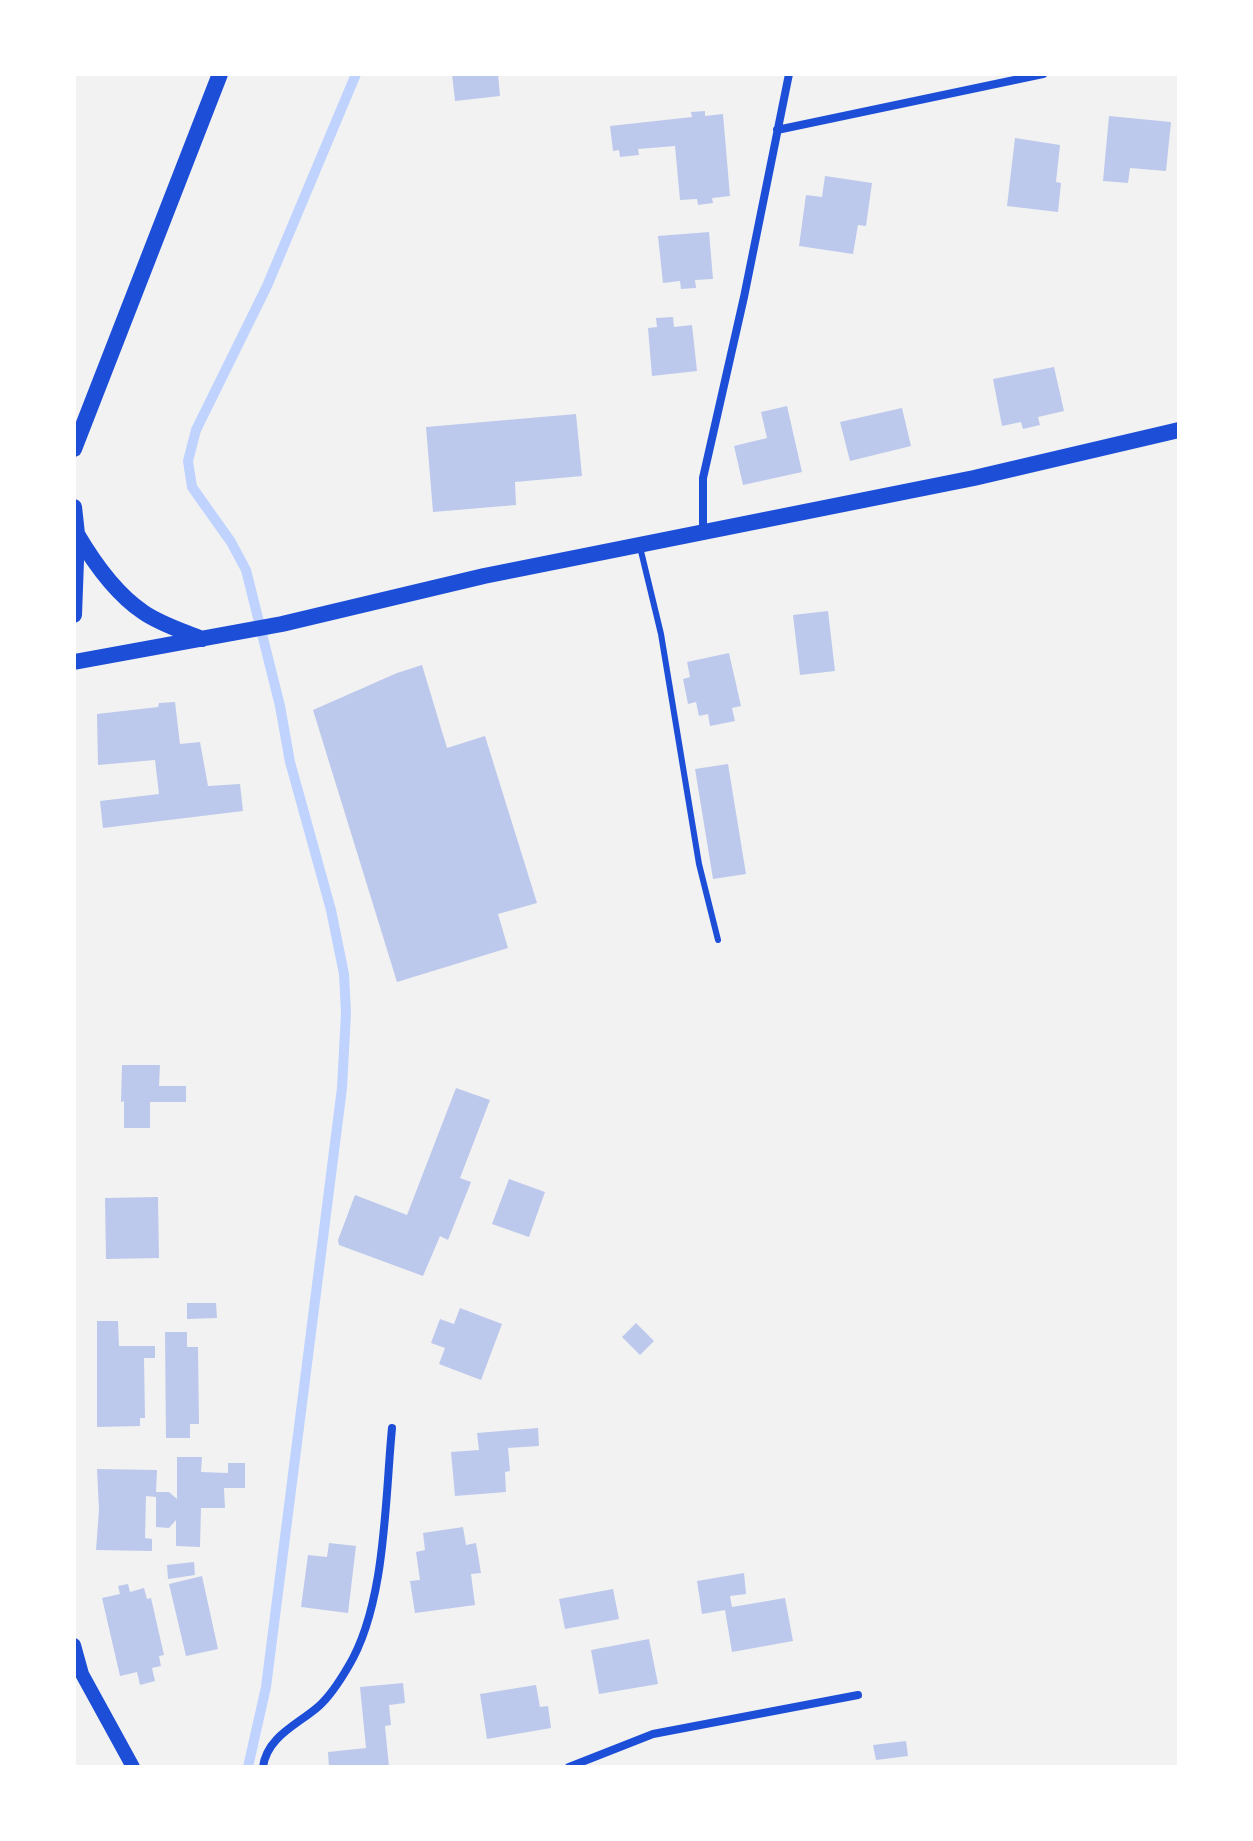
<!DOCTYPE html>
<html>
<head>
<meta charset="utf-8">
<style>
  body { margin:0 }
  #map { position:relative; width:1253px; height:1841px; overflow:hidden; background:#f2f2f2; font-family:"Fira Sans",sans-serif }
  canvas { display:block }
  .frame { position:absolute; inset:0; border:76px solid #fff; pointer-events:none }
</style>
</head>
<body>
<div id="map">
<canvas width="1253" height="1841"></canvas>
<div class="frame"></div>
</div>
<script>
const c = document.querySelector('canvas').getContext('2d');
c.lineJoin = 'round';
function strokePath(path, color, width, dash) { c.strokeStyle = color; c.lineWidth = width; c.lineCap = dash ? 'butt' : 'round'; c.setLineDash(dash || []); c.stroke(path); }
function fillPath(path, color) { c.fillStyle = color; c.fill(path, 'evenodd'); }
const stream = new Path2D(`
  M248,1767L266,1687L342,1088L346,1013L344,974L331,910L290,762L280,706L246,570L231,542L192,487L188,461L196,430L267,286L356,74`);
const building = new Path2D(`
  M452,74H498L500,96L455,101Z
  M705,111V116L723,114L730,196L712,198L713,203L698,205L697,199L680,200L675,146L638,149L639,155L620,157L619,150L613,151L610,126L692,117L691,112Z
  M1109,116L1171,122L1166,171L1130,168L1128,183L1103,181Z
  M1015,138L1060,145L1056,182L1061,183L1058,212L1007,206Z
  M825,176L872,183L866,226L858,225L853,254L799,246L806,195L822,197Z
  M709,232L713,279L695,280L696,288L681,289L680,281L663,283L658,236Z
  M673,317L674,327L692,325L697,371L652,376L648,328L657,327L656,318Z
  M1054,367L1064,411L1038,417L1040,425L1023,429L1021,422L1002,426L993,379Z
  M787,406L802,472L743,485L734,446L767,438L761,412Z
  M902,408L911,446L850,461L840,422Z
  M576,414L582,476L515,482L516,505L433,512L426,427Z
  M828,611L835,671L800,675L793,615Z
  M729,653L741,706L732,708L735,721L710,726L708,714L699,716L696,702L688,704L683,679L690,677L687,662Z
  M422,665L447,748L485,736L537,903L498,914L508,948L397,982L313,710L397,673Z
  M175,702L180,744L200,742L208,786L240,784L243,811L103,828L100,801L159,794L155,760L98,765L97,714L158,707L159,703Z
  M728,764L746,874L713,879L695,769Z
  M122,1065H160L159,1086H186V1102H150V1128H124V1101L121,1102Z
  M456,1088L490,1100L460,1178L471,1182L448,1240L440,1236L423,1276L339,1245L338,1240L355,1195L407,1215Z
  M509,1179L545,1192L529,1237L492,1224Z
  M158,1197L159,1258L106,1259L105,1198Z
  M187,1303H216L217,1318L187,1319Z
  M460,1308L502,1324L481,1380L439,1364L445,1348L431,1343L440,1319L454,1324Z
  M97,1321H118L119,1346H155V1358H144L145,1418H140V1426L97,1427Z
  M636,1323L654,1341L640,1355L622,1337Z
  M165,1332H187V1347H198L199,1424H190V1438H166Z
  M538,1428L539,1446L508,1448L510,1471L505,1472L506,1492L455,1496L451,1452L479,1450L477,1433Z
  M177,1457H202L201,1472L228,1473V1463H245V1488H224L225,1508H201L200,1547L176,1546V1520L169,1528L156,1527V1497L146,1496L145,1538L152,1539V1551L96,1550L99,1510L97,1469L157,1470L156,1492H169L177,1499Z
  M463,1527L466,1545L476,1543L481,1573L471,1574L475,1605L415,1613L410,1581L420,1580L416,1552L425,1550L423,1533Z
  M329,1543L356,1546L348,1613L301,1607L308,1555L327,1557Z
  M194,1562L195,1575L168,1579L167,1565Z
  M744,1573L746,1594L730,1596L732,1607L785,1598L793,1641L732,1652L725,1610L702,1614L697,1581Z
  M202,1576L218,1649L186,1656L169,1584Z
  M128,1584L130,1592L144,1588L147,1599L151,1598L164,1655L159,1656L161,1666L152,1668L155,1681L140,1685L137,1672L120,1676L102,1598L120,1594L118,1586Z
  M613,1589L619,1619L565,1629L559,1599Z
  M649,1639L658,1684L599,1694L591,1650Z
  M403,1683L405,1703L389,1705L391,1725L385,1726L389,1767H329L328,1752L366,1748L360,1687Z
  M536,1685L540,1707L548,1706L551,1728L487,1739L480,1694Z
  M906,1741L908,1756L876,1760L873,1745Z`);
const service = new Path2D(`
  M640,547L661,634L699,864L718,940`);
const minor = new Path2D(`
  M777,130L1043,74
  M703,532V478L744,297L789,74
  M263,1767C267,1736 299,1724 319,1706C330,1696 341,1679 348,1667C386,1605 385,1499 392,1428
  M569,1767L653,1734L858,1695`);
const tertiary = new Path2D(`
  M74,1645L82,1674L133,1767`);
const secondary = new Path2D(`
  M74,449L220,74
  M74,507L77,534L74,615
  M77,534C94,563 115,593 143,612C160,624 183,631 202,639
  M74,662L282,624L484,576L974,478L1179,430`);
strokePath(stream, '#bfd3fe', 10);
fillPath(building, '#bdc9ec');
strokePath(service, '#1d4ed8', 6);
strokePath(minor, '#1d4ed8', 8);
strokePath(tertiary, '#1d4ed8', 14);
strokePath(secondary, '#1d4ed8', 16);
</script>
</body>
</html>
